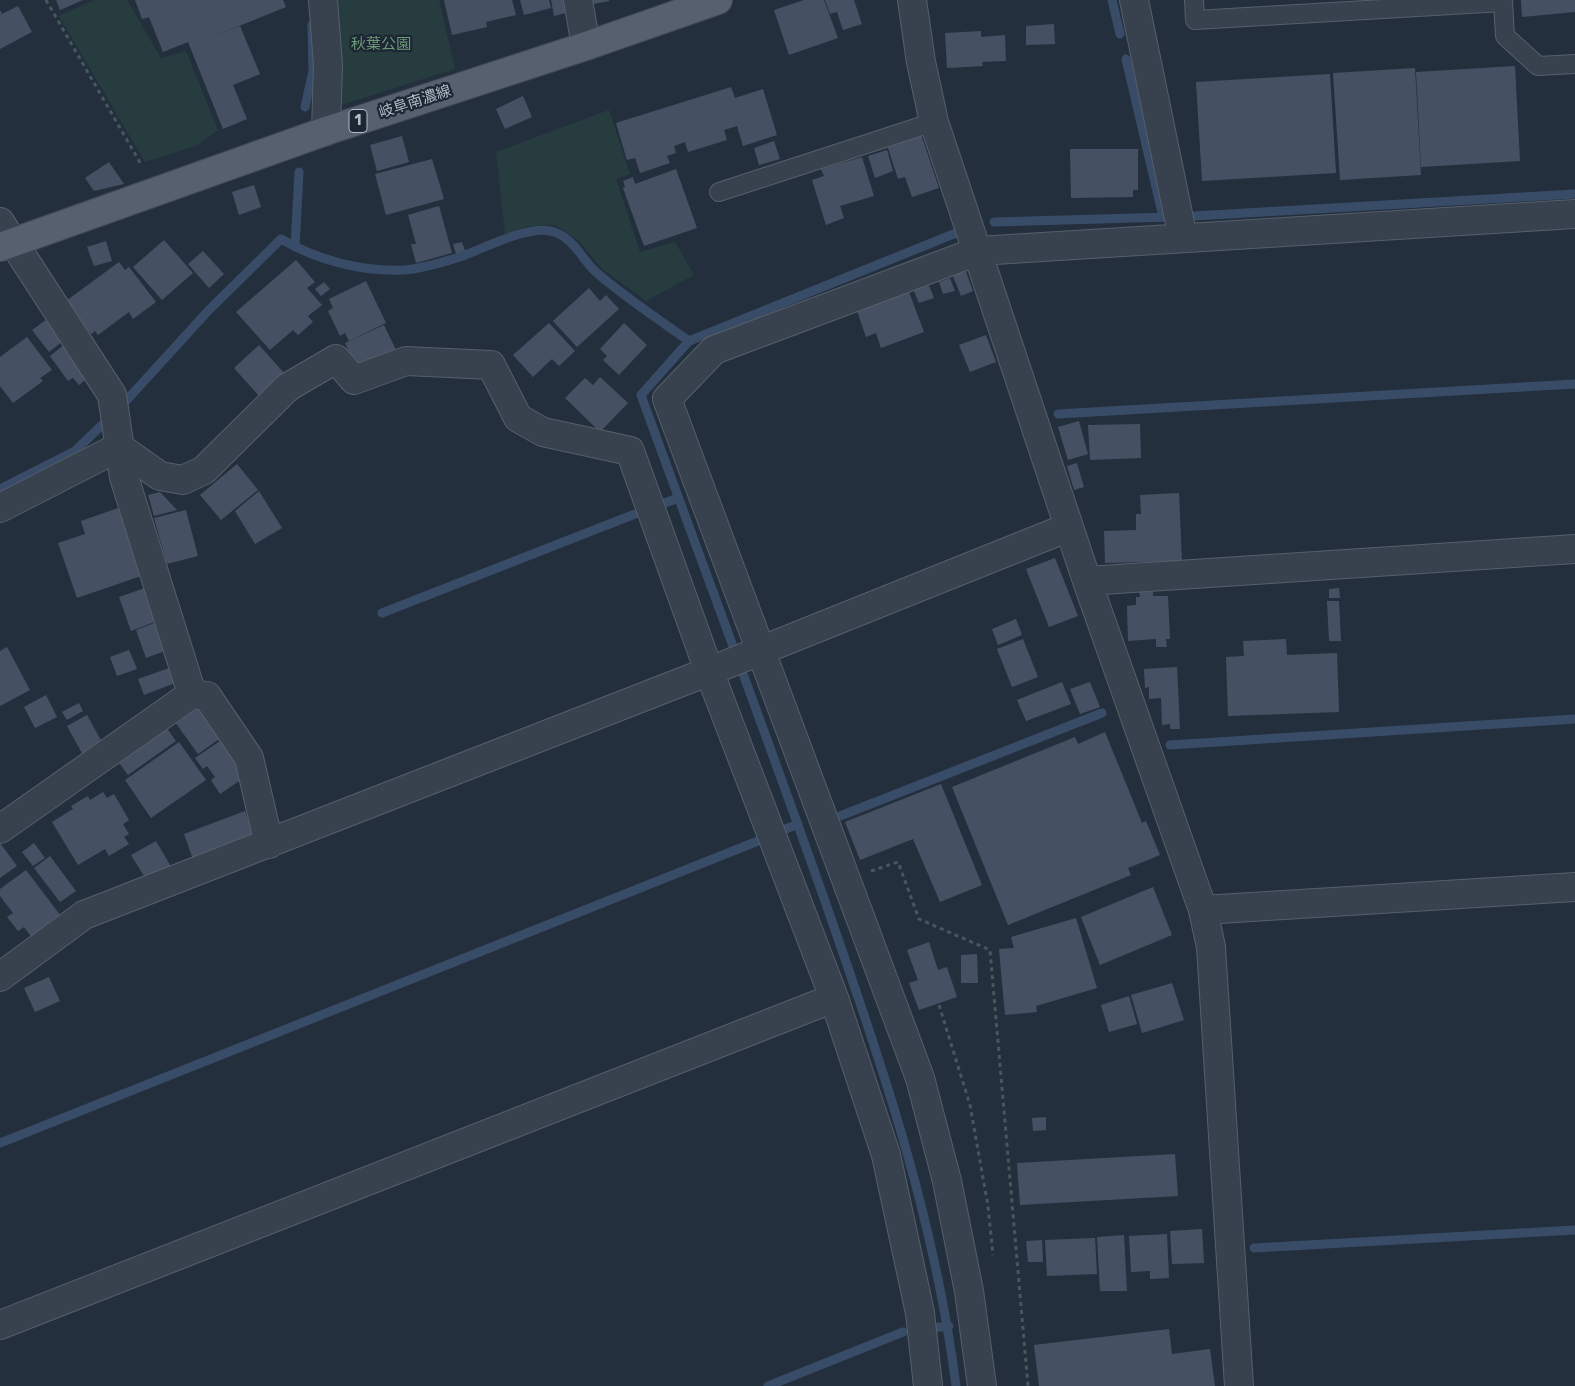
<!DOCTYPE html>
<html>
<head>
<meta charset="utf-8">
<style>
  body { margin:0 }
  canvas { display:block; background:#242f3e }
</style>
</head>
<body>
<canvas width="1575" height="1386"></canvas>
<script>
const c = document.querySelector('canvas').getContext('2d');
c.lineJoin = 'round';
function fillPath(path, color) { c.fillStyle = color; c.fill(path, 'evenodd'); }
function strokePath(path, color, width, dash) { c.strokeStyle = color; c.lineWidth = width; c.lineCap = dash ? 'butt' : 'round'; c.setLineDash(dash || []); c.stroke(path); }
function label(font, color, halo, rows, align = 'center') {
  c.font = font + ' Rubik,"Noto Sans JP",sans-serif'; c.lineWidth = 4.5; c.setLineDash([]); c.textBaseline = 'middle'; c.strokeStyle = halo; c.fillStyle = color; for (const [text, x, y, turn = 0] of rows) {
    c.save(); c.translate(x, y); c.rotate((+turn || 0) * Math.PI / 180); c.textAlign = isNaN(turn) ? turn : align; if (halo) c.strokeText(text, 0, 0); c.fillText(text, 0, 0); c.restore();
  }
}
const green = new Path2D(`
  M94,0H127L161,58L186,51L218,130L196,146L145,162L59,16Z
  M334,0H439L455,69L341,105L333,101Z
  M609,110L630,174L616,179L640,252L675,242L694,275L646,301L600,267L578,240L555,225L528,226L505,234L496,152Z`);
const stream = new Path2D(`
  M1112,0L1120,34
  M1126,59L1163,217
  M305,107L313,71L312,25
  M1194,216L1575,194
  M994,222L1170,217
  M295,247L299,172
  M125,402L208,311L281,239C317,260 362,272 404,270C422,269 443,262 460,257C483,249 531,223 554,232C575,239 582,260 597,273C626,298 658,319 689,341
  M1058,414L1575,384
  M0,489L75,451L104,423
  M660,505L678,498
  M382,613L635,514
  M1170,745L1575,719
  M840,816L1102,713
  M783,830L798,824
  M0,1143L758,841
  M1254,1248L1575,1230
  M931,1328L949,1326
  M768,1386L903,1332
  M956,1386C935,1220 882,1064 827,907C767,736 703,566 641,395L689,341L956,233`);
const building = new Path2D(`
  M56,0H83L60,10Z
  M135,0H283L286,7L207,39L240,26L260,74L233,85L247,119L223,129L188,42L163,52L149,17L142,19Z
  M444,0H512L516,15L486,22L487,27L452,35Z
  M520,0H549L551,8L524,15Z
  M551,0H570L573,11L554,16Z
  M592,0H609V1L593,4Z
  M804,0H824L838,38L789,55L774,10Z
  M825,0H854L862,24L843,30L837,12L830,14Z
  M1521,0H1575V12L1522,17Z
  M18,6L32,32L0,49V10L2,14Z
  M1054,24L1055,44L1026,45V26Z
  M981,31V37L1005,35L1006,61L982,62L983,66L947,68L945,33Z
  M1515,66L1520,161L1421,167L1416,72Z
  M1415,68L1421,175L1340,180L1333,73Z
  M1330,74L1336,173L1202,181L1196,82Z
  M731,87L735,98L763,89L777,135L743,146L737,126L724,130L727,140L688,152L685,142L674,146L676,153L667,156L670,163L640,173L635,158L627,160L616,123Z
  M523,96L532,117L505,129L496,109Z
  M921,134L939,188L912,197L905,177L898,179L887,145Z
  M402,136L409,162L377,171L370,145Z
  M774,141L780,159L759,165L754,148Z
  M1070,149H1138V190H1133V197L1071,198Z
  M887,150L893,171L875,178L868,156Z
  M862,157L874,196L840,206L844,218L826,225L812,180L824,176L821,169Z
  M432,159L444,199L386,215L375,174Z
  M109,162L124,184L94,191L85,178Z
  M676,169L697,228L644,246L623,188L625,187L623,181L633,177L635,184Z
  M254,185L261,207L239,215L232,192Z
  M439,206L452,253L416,263L411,244H416L408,215Z
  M164,240L193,273L162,300L133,267Z
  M106,241L112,261L94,266L87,247Z
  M462,242L465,251L456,254L453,244Z
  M203,251L224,274L209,288L188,264Z
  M296,260L315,282L307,288L322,305L308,316L313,322L298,335L293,330L270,350L236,312Z
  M119,262L125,270L129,267L156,302L133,319L129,312L98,335L95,331L91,334L66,301Z
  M965,269L973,291L961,296L952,274Z
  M950,278L955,291L943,294L939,282Z
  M366,281L386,323L349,341L345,333L340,336L328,311L333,308L329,299Z
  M324,282L330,289L321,296L315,289Z
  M928,283L934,298L919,303L913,289Z
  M589,288L600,301L606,295L619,309L577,347L553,321Z
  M909,292L924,332L881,348L876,333L866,337L857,311Z
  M46,320L63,341L49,352L32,330Z
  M549,323L575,351L559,366L552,359L533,377L513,355Z
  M624,323L647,345L619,375L603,360L607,356L600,349Z
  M384,325L397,352L358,370L345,343Z
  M986,335L996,362L970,372L959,345Z
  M27,337L52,370L40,378L43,381L13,403L0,386V357Z
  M65,344L89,377L79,385L73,378L68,381L50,356Z
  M259,345L284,373L259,396L234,368Z
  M600,377L628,403L600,432L565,398L585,378L593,385Z
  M1079,421L1088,454L1068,460L1058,427Z
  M1140,424L1141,458L1090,460L1088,425Z
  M1077,463L1084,487L1074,490L1067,466Z
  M237,464L258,490L221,520L200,495Z
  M259,491L282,528L255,544L235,511Z
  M160,492L177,510L154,516L148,495Z
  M1179,493L1182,561L1105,563L1104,531L1136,530V514H1141L1140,495Z
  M121,507L144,575L77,598L58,543L85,534L81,521Z
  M186,510L198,556L167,564L154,518Z
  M1055,558L1078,616L1049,627L1026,569Z
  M145,588L157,621L131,631L119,597Z
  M1339,588L1340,598H1329V589Z
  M1139,592H1153V596H1168L1170,639H1166L1167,647H1156V639L1128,641L1127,606L1136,605V597H1140Z
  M1327,601H1339L1341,641H1329Z
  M1016,619L1022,635L998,645L992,629Z
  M157,622L168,650L146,658L136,630Z
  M1023,639L1038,677L1012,687L997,649Z
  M1286,639L1287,655L1337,653L1339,712L1228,716L1226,657L1244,656L1243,641Z
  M7,647L30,690L0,706V651Z
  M129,650L137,669L117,676L110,657Z
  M1177,667L1180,729H1170V724L1162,725L1161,698L1149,699V687L1145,688L1144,669Z
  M169,668L175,683L144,695L138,679Z
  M1062,682L1071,704L1026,721L1017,700Z
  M1090,682L1100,707L1080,714L1070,689Z
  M46,695L57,717L35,728L24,707Z
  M79,703L83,711L67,720L62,712Z
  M200,705L222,737L198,754L175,722Z
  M87,715L103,744L83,755L67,726Z
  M166,727L176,741L128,775L117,760Z
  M1105,732L1142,823L1146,821L1160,855L1128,868L1131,875L1008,925L952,787L1075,737L1078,744Z
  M223,739L248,775L220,794L211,780L215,777L207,766L203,769L195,758Z
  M179,742L206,780L151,818L125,780Z
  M941,784L982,885L940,902L913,839L860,860L845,822Z
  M103,792L107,798L114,794L129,820L123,824L129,834L124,837L129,844L109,856L105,849L78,865L52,822L73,809L71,806L88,796L90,800Z
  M245,811L255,840L194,862L184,834Z
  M156,841L173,870L149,884L131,855Z
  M0,843L17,866L0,878Z
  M34,843L45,858L33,866L22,852Z
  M50,856L76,891L60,902L34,868Z
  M26,870L64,920L35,942L24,927L18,931L7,917L13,913L0,896V889Z
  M1153,887L1172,935L1100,965L1081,917Z
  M1076,918L1097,988L1036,1006L1037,1012L1005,1015L999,949L1014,948L1011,937Z
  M929,942L938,970L947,967L957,997L919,1010L909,983L918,980L907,950Z
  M977,954L978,983H961V955Z
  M49,977L60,1001L35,1012L24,988Z
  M1172,983L1184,1020L1142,1033L1131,995Z
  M1129,996L1137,1024L1109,1032L1101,1005Z
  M1046,1117V1130L1033,1131L1032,1118Z
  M1175,1154L1178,1196L1020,1205L1017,1163Z
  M1202,1229L1204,1263L1172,1264L1170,1231Z
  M1167,1234L1169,1278L1150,1279V1271L1131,1272L1129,1236Z
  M1124,1235L1127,1291H1100L1097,1237Z
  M1095,1238L1097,1274L1047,1276L1045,1240Z
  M1042,1240L1043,1262H1028L1026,1241Z
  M1169,1329L1172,1354L1210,1349L1215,1386H1039L1034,1345Z`);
const path = new Path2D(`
  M46,0L142,166
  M871,871L898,862L919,919L990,950L1028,1386
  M939,1005L970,1105L988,1206L993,1255`);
const lane = new Path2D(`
  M1194,0L1195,20L1503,2L1505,36L1538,66L1575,64
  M719,192L934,122`);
const street = new Path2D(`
  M323,0L328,65L326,131
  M578,0L586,46
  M912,0L921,62L934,122L1087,581L1203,910L1211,947L1239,1386
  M1134,0L1183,238
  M0,222L112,395L124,477L192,694L207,696L249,758L269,844
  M0,508L119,447L160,476L183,480L204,470L288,387L336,359L354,380L406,361L491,365L518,418L543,432L630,451L709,671L834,998L886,1155L920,1313L928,1386
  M1087,581L1575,549
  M0,829L192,694
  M1203,910L1575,887
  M0,977L84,915L720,667L1069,527
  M0,1325L834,998
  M982,1386L969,1291L947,1181L920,1078L667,399L714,350L978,251L1575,214`);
const primary = new Path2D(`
  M0,247L326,131L586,46L718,0`);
const shields = [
  [358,121,18]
];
const shieldNames = [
  ["1",358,121]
];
const parkNames = [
  ["秋葉公園",381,45]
];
const streetNames = [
  ["岐阜南濃線",415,102,-18]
];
fillPath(green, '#263c3f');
strokePath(stream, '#394c67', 9);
fillPath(building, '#455162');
strokePath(lane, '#565f6c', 20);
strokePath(street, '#565f6c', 30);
strokePath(primary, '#414a57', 30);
strokePath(path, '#44595c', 3, [4, 4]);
strokePath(lane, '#38414e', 18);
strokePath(street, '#38414e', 28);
strokePath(primary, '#56606e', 28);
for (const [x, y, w] of shields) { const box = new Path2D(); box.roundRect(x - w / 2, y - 11.5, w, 23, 4); c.fillStyle = '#1d2633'; c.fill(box); strokePath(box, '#b4bcc9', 1); }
label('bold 14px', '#b4bcc9', null, shieldNames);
label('15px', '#6b9a76', '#1d2633', parkNames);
label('15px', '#b4bcc9', '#1d2633', streetNames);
</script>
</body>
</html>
